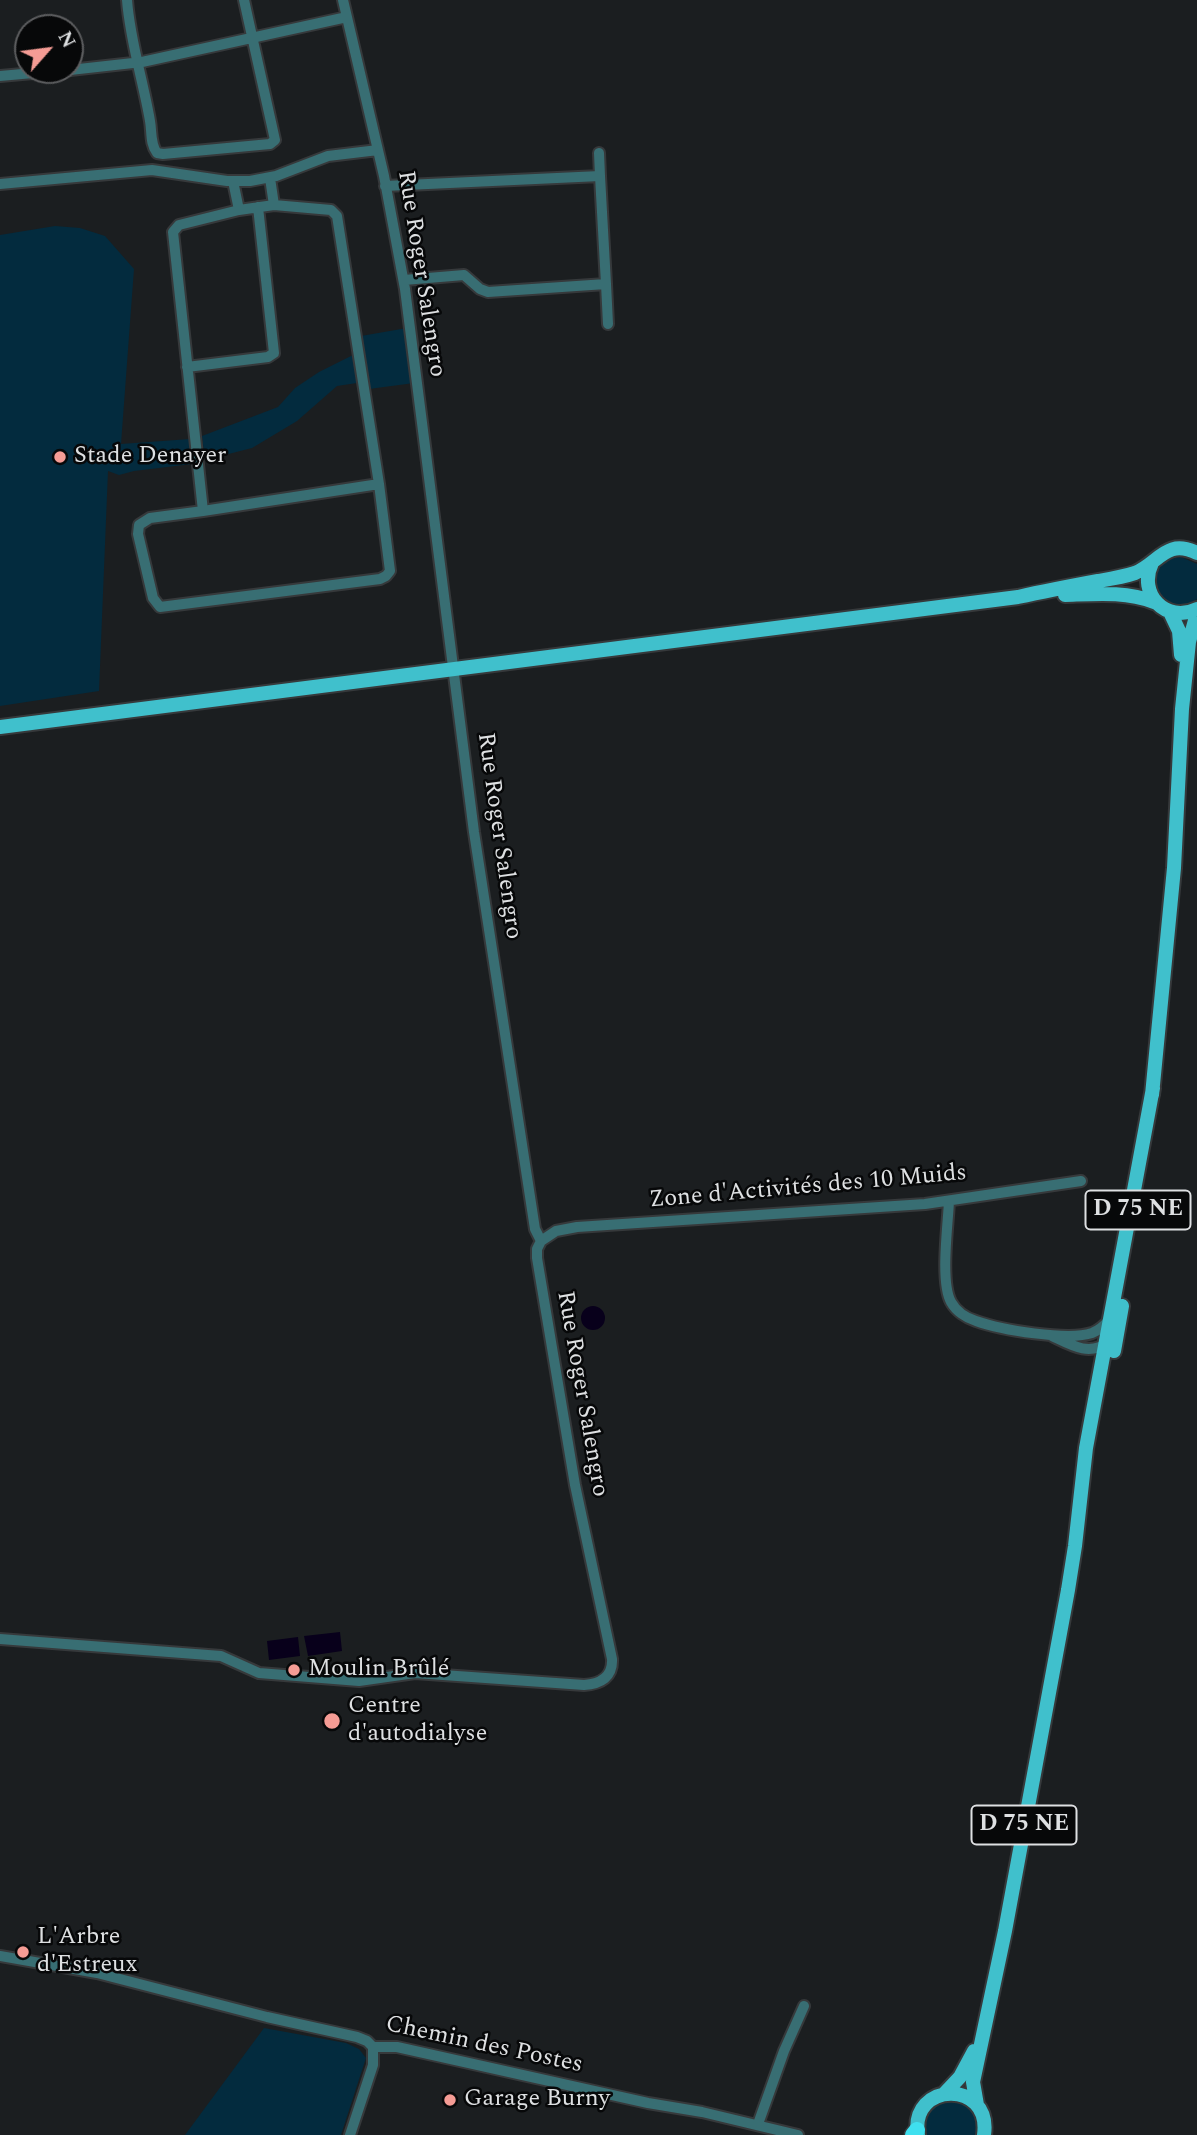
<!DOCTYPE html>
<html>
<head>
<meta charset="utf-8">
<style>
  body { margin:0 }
  #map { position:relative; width:1197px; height:2135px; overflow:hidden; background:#1b1e20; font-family:Spectral,serif }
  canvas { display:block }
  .north { position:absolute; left:14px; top:14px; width:70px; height:70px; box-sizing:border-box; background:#070809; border:2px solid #5d5e60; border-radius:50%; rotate:62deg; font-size:19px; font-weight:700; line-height:28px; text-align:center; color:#dee0e2 }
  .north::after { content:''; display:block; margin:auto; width:24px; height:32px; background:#f59c95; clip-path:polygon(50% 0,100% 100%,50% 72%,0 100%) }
</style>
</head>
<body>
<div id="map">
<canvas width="1197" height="2135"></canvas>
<div class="north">N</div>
</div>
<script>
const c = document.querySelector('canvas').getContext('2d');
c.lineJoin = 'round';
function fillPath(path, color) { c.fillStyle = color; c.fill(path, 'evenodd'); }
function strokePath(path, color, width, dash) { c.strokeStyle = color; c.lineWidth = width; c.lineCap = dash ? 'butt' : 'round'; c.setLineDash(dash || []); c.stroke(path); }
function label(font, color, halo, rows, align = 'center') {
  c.font = font + ' Spectral,serif'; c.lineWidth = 5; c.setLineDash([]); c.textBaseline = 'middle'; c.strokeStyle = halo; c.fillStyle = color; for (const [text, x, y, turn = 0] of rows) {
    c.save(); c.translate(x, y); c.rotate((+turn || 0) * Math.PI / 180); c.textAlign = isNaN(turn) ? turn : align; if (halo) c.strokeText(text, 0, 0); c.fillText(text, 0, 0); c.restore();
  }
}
const green = new Path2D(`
  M55,226L80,228L105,236L134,269L121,444L190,439L192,464L134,471L119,475L108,471L99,691L0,706V235Z
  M407,328L414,383L369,389L361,336Z
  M353,355L357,383L337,386L297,421L252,448L205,460L202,436L278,407L295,388L319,372Z
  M1181,557L1197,564V599C1161,626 1135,562 1181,557Z
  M264,2028L346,2043L359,2049L366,2058L341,2135H185Z
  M949,2100C969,2103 980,2115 976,2135H927C923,2117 932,2105 949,2100Z`);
const water = new Path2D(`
  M581 1318a12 12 0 1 1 24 0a12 12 0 1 1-24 0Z
  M340,1632L342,1651L308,1656L304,1636Z
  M298,1637L300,1656L269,1660L267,1641Z`);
const minor = new Path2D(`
  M127,0C130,41 143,80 150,121C152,132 150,144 157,153L163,154L270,144L275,140L244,0
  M343,0L384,176L405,289L474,832L535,1229L541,1241
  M70,70L142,62L347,17
  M0,76L66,70
  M599,153L600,176
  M233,181L239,210L274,205L270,178
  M0,184L152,170L227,181H250L276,176L328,156L378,150
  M385,186L600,176L606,284L488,292L480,289L464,275L404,280
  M239,210L179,225L173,232L203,511L150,518L139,525L138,534L153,598L160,607L380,579L386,576L390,571L379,484L337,216L331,210L274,205
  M606,284L608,324
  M187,367L268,357L274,353L258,207
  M203,511L379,484
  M949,1201C948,1225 940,1282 951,1302C956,1311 966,1318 976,1321C1001,1330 1068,1341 1092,1333C1100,1330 1104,1326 1109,1320
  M541,1241L556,1231L577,1227L925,1204L1081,1181
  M1052,1336C1071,1345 1088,1356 1108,1343
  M0,1639L221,1656L259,1673L359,1681L415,1673L584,1685C601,1684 613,1677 612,1659L575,1485L537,1258V1249L541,1241
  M0,1956L97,1973L267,2017L357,2037L367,2041L373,2047H397L648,2103L702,2112L798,2135
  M758,2124L784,2051L804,2006
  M350,2135L373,2065V2047`);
const major = new Path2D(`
  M1152,563C1137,594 1166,624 1197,609
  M1065,595C1095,594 1126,591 1154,602
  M1170,612L1179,631L1181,655
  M0,727L1018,597C1045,591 1071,586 1098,581C1110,579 1123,577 1135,573C1159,563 1166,538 1197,553
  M1152,1095L1174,868L1182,709L1189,642L1197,613
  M1114,1351L1122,1306
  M944,2094L960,2077L974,2051
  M977,2105L973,2082L1005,1931L1068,1590L1075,1546L1086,1448L1153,1088
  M918,2135C909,2081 992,2079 984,2135`);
const highway = new Path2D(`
  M913,2135L917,2130`);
const markers = [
  [60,457,7,"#f59c95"],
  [294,1670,7,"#f59c95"],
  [332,1721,9,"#f59c95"],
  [23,1952,7,"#f59c95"],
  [450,2100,7,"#f59c95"]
];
const shields = [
  [1138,1210,105],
  [1024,1825,105]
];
const shieldNames = [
  ["D 75 NE",1138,1210],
  ["D 75 NE",1024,1825]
];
const streetNames = [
  ["Rue Roger Salengro",420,274,81],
  ["Rue Roger Salengro",498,836,82],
  ["Zone d'Activités des 10 Muids",808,1188,-5],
  ["Rue Roger Salengro",581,1394,80],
  ["Chemin des Postes",484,2046,12]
];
const poiNames = [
  ["Stade Denayer",74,457],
  ["Moulin Brûlé",308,1670],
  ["Centre",348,1707],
  ["d'autodialyse",348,1735],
  ["L'Arbre",37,1938],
  ["d'Estreux",37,1966],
  ["Garage Burny",464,2100]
];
fillPath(green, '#032b3e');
fillPath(water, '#08001b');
strokePath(minor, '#36393b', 14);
strokePath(major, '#36393b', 18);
strokePath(highway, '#36393b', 19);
strokePath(minor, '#386e73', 10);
strokePath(major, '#40c0cc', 14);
strokePath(highway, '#3fe0ef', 16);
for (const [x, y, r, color] of markers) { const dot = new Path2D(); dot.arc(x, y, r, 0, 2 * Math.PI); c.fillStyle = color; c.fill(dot); strokePath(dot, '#070809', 2.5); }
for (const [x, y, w] of shields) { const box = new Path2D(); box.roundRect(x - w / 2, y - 19.5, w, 39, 5); c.fillStyle = '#070809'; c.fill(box); strokePath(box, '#dee0e2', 2); }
label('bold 23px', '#dee0e2', null, shieldNames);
label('24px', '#dee0e2', '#070809', streetNames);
label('24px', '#dee0e2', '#070809', poiNames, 'left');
</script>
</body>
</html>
